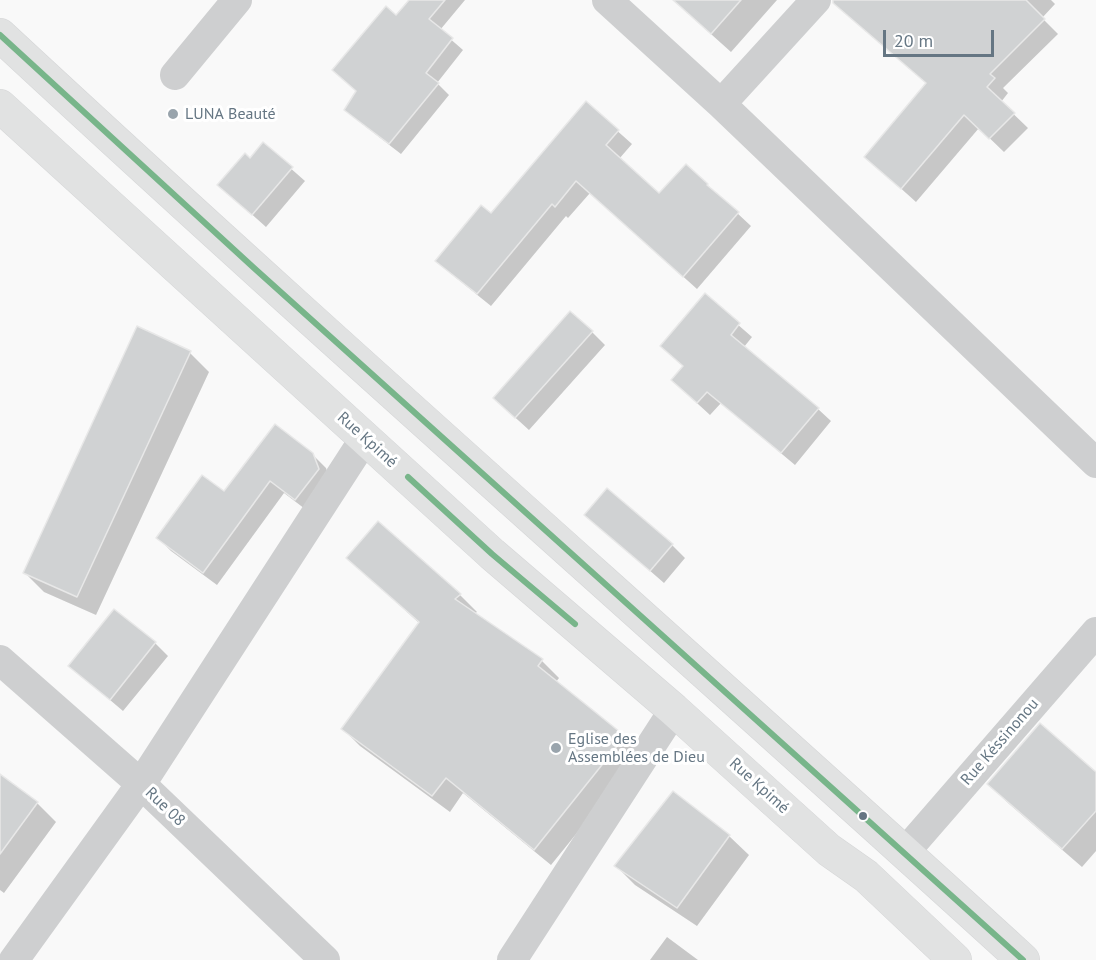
<!DOCTYPE html>
<html>
<head>
<meta charset="utf-8">
<style>
  body { margin:0 }
  #map { position:relative; width:1096px; height:960px; overflow:hidden; background:#f9f9f9; font-family:"PT Sans",sans-serif }
  canvas { display:block }
  .scale { position:absolute; left:883px; top:30px; width:111px; height:27px; box-sizing:border-box; border:3px solid #657683; border-top:0; padding-left:8px; font-size:18px; line-height:21px; white-space:nowrap; color:#657683; -webkit-text-stroke:4px #fff; paint-order:stroke }
</style>
</head>
<body>
<div id="map">
<canvas width="1096" height="960"></canvas>
<div class="scale">20 m</div>
</div>
<script>
const c = document.querySelector('canvas').getContext('2d');
c.lineJoin = 'round';
function fillPath(path, color) { c.fillStyle = color; c.fill(path, 'evenodd'); }
function strokePath(path, color, width, dash) { c.strokeStyle = color; c.lineWidth = width; c.lineCap = dash ? 'butt' : 'round'; c.setLineDash(dash || []); c.stroke(path); }
function label(font, color, halo, rows, align = 'center') {
  c.font = font + ' "PT Sans",sans-serif'; c.lineWidth = 6; c.setLineDash([]); c.textBaseline = 'middle'; c.strokeStyle = halo; c.fillStyle = color; for (const [text, x, y, turn = 0] of rows) {
    c.save(); c.translate(x, y); c.rotate((+turn || 0) * Math.PI / 180); c.textAlign = isNaN(turn) ? turn : align; if (halo) c.strokeText(text, 0, 0); c.fillText(text, 0, 0); c.restore();
  }
}
const shadow = new Path2D(`
  M411,0H465L440,30L463,50L437,83L449,95L401,154L357,120L345,109L358,92L396,17Z
  M673,0H777L731,52Z
  M852,0H1051L1055,4L1042,18L1058,34L1003,88L1008,93L1001,102L1028,128L1004,152L979,128L916,202L866,157L927,84L844,10Z
  M586,103L632,144L619,159L659,195L707,185L751,226L697,289L590,193L568,218L566,216L491,306L450,273L437,260L491,215Z
  M263,144L305,181L266,227L219,185L250,160Z
  M705,296L752,337L744,347L818,409L831,421L795,465L721,403L710,415L686,393L684,367L662,346Z
  M592,332L605,345L529,430L508,411Z
  M190,353L209,372L96,615L44,592L25,573Z
  M312,454L326,468L331,483L309,512L284,493L217,585L171,551L158,538L224,493Z
  M586,515L672,545L685,558L664,583Z
  M348,558L460,595L477,612L474,614L542,661L559,678L556,682L624,737L641,754L551,865L463,793L450,812L360,746L343,729L420,624Z
  M155,643L168,656L123,711L70,666Z
  M1096,774V851L1082,867L1008,803L989,784Z
  M0,776L37,803L56,822L4,893L0,890Z
  M729,836L749,855L697,926L635,885L616,866Z
  M667,937L698,960H650Z`);
const building = new Path2D(`
  M409,0H445L429,19L453,38L426,73L439,83L389,144L344,110L356,91L332,70L386,6L396,15Z
  M673,0H741L711,34Z
  M833,0H1026L1045,19L990,74L995,78L987,87L1015,113L989,139L964,115L901,189L864,157L926,83L833,3Z
  M586,101L619,130L606,145L659,193L686,164L708,184L707,185L739,212L683,277L576,181L555,207L552,204L477,294L435,261L481,205L491,213Z
  M263,142L293,167L252,215L217,185L245,153L250,158Z
  M705,293L740,323L731,335L819,408L781,453L707,392L697,403L671,380L683,366L660,346Z
  M570,311L593,331L515,418L493,398Z
  M137,326L191,351L77,597L23,573Z
  M275,424L313,453L319,469L295,500L270,481L203,573L156,538L202,475L224,491Z
  M607,488L673,544L650,571L584,515Z
  M378,521L461,594L455,599L543,659L538,666L625,736L534,850L446,778L432,796L341,729L419,622L346,558Z
  M114,609L156,642L110,700L68,666Z
  M1040,723L1096,772V811L1062,849L987,784Z
  M0,774L38,802L0,854Z
  M673,791L730,835L677,908L614,866Z`);
const minor = new Path2D(`
  M607,0L721,104L1096,463
  M175,75L237,0
  M721,104L816,0
  M0,660L141,784L325,960
  M905,852L1096,632
  M14,960L141,784L365,438
  M512,960L674,710`);
const secondary = new Path2D(`
  M0,35C337,348 683,650 1023,960
  M0,106L492,554L674,710L829,850L866,876L955,960`);
const bus1 = new Path2D(`
  M0,35L254,268L1023,960
  M408,477L492,554L575,624`);
const markers = [
  [173,114,6,"#99a4ac"],
  [556,748,6,"#99a4ac"],
  [863,816,5,"#657683"]
];
const poiNames = [
  ["LUNA Beauté",185,114],
  ["Eglise des",568,739],
  ["Assemblées de Dieu",568,757]
];
const streetNames = [
  ["Rue Kpimé",367,440,42],
  ["Rue Késsinonou",1000,742,-49],
  ["Rue Kpimé",759,786,42],
  ["Rue 08",165,807,44]
];
fillPath(shadow, '#0003');
fillPath(building, '#d0d2d3');
strokePath(building, '#e8e8e8', 1.5);
strokePath(secondary, '#d5d6d7', 34);
strokePath(minor, '#cecfd0', 30);
strokePath(secondary, '#e1e2e2', 33);
strokePath(bus1, '#78b58a', 6);
for (const [x, y, r, color] of markers) { const dot = new Path2D(); dot.arc(x, y, r, 0, 2 * Math.PI); c.fillStyle = color; c.fill(dot); strokePath(dot, '#fff', 2); }
label('16px', '#657683', '#fff', poiNames, 'left');
label('16px', '#657683', '#fff', streetNames);
</script>
</body>
</html>
